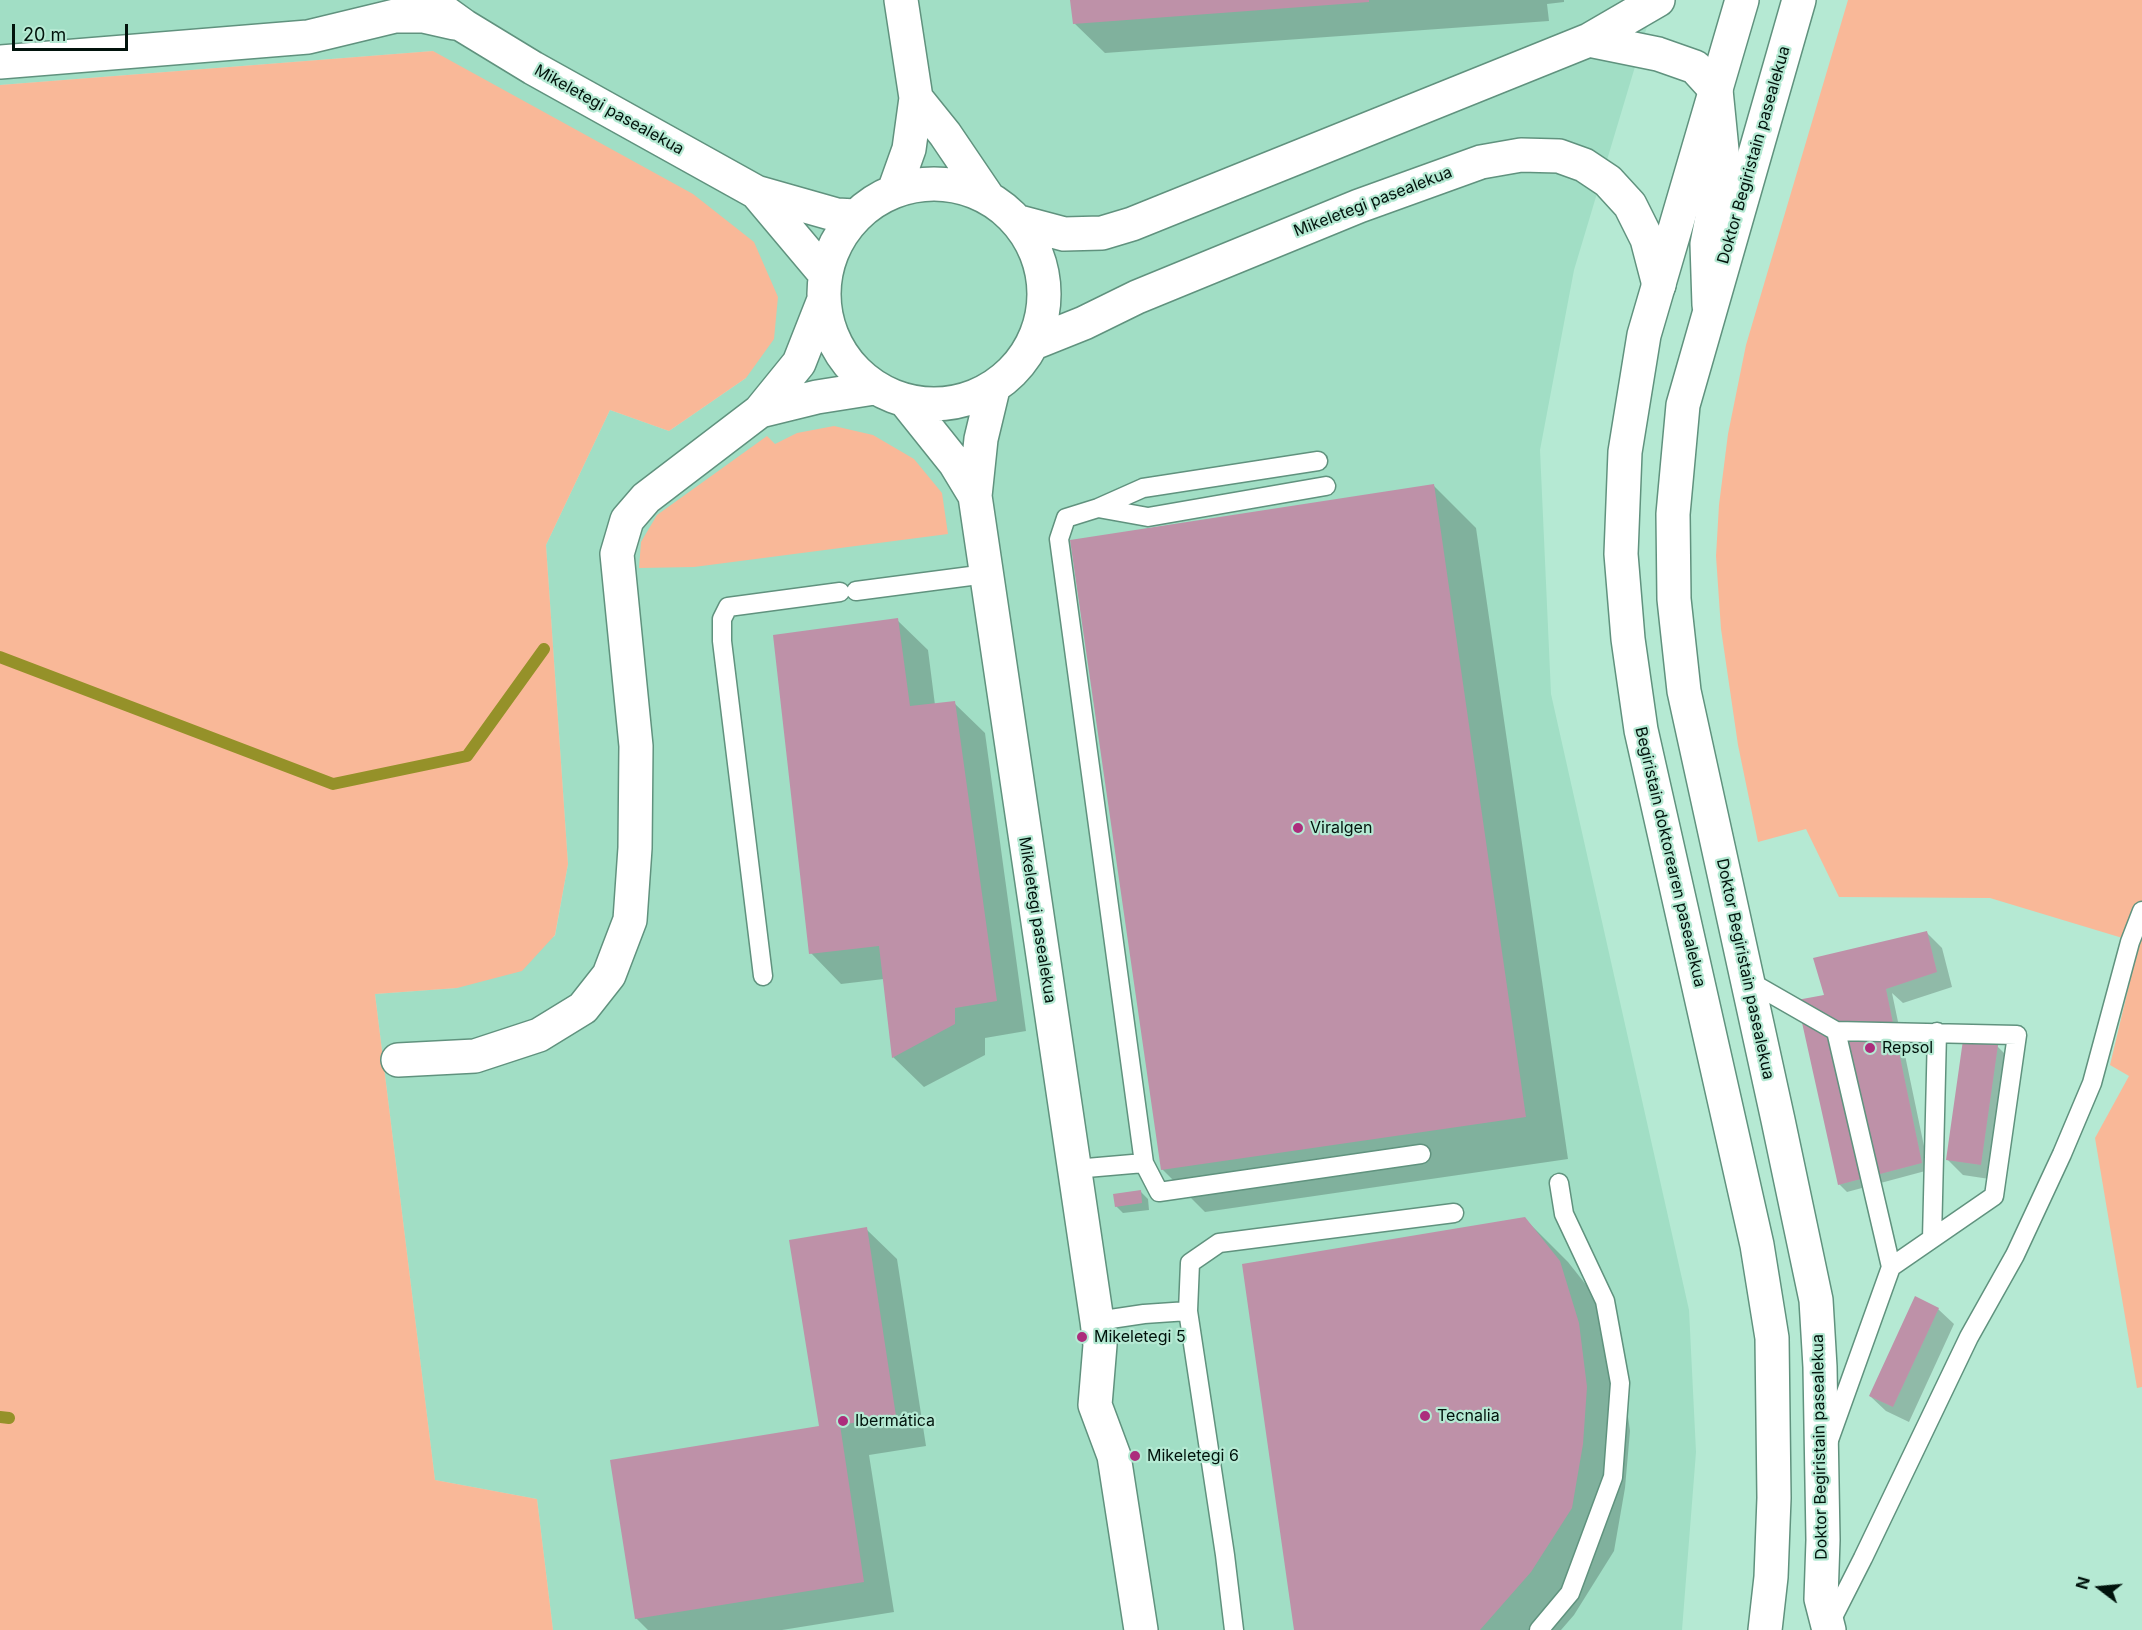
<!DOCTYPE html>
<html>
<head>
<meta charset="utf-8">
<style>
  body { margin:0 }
  #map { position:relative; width:2142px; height:1630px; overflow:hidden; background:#b5e9d3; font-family:Inter,sans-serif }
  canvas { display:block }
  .north { position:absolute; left:2070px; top:1558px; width:60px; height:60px; -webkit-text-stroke:4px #b5e9d3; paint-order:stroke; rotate:286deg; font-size:16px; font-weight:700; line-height:24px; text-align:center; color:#01130c }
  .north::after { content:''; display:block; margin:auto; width:21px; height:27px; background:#01130c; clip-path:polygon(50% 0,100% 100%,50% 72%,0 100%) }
  .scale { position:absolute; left:12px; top:24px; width:116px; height:27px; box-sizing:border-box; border:3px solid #01130c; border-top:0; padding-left:8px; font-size:18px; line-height:21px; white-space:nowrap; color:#01130c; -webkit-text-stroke:4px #b5e9d3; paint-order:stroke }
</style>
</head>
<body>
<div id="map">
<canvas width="2142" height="1630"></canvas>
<div class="north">N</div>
<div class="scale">20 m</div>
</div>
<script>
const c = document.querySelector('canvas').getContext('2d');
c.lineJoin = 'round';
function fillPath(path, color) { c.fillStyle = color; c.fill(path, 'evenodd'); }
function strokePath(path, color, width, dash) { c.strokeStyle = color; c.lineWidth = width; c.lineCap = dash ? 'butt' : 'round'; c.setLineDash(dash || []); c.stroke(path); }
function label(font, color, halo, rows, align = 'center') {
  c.font = font + ' Inter,sans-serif'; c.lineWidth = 4.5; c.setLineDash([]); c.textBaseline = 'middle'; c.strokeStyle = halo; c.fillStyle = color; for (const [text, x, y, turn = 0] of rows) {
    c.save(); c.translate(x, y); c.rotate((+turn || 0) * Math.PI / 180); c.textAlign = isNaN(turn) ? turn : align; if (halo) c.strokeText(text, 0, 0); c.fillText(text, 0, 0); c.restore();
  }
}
const built = new Path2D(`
  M0,0H1655L1574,270L1540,450L1551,694L1689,1310L1696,1452L1682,1630H553L537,1499L435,1480L375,994L457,988L555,936L568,864L546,545L610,410L669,431L746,378L433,51L0,85Z`);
const green = new Path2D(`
  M1848,0H2142V1387L2137,1388L2095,1138L2129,1076L2110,1065L2139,943L1990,898L1839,897L1806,829L1758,842L1738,745L1721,629L1716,556L1719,505L1728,434L1746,345Z
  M433,51L693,194L754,242L778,297L774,339L746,378L669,431L610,410L546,545L568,864L555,935L522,971L457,988L375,994L435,1480L537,1499L553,1630H0V85Z
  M834,426L873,435L914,459L942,493L948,534L694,567L639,568L641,542L657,515L767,436L775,444L797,433Z`);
const shadow = new Path2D(`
  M1072,0H1564V2L1547,4L1549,21L1105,53L1074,23Z
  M1433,485L1476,528L1568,1159L1205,1212L1162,1169Z
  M897,620L928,650L935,705L954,703L985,733L1026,1031L985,1038V1055L924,1087L893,1057L884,979L841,984L811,953Z
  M1926,932L1942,948L1952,987L1903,1003L1892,993L1929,1170L1847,1192L1839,1184L1798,1001L1826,995Z
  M1997,1046L2013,1062L1996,1180L1963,1175L1948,1160Z
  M1141,1192L1148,1199L1149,1210L1123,1213L1116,1206Z
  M1525,1219L1568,1262L1602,1305L1621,1367L1630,1431L1625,1488L1614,1551L1574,1615L1561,1630H1296Z
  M866,1229L897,1259L926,1446L869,1455L894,1612L782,1630H648L636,1618L821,1428Z
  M1938,1309L1954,1324L1909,1422L1886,1411L1870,1396Z`);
const stream = new Path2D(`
  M0,657L333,784L467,756L544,649
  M0,1417L9,1418`);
const building = new Path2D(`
  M1070,0H1369V2L1073,24Z
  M1434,484L1526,1117L1161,1170L1070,540Z
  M898,618L910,706L955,701L997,1001L955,1008V1024L892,1058L879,946L809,954L773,635Z
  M1927,931L1937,972L1886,989L1922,1163L1838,1185L1797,1000L1824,995L1813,958Z
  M1963,1040L1998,1045L1981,1165L1946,1160Z
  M1141,1190L1142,1203L1115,1207L1113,1194Z
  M1525,1217L1560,1261L1579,1323L1587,1387L1583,1444L1572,1508L1531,1572L1480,1630H1294L1242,1264Z
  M867,1227L896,1416L840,1425L864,1582L635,1619L610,1460L819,1426L789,1240Z
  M1915,1296L1939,1308L1893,1407L1869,1396Z`);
const lane = new Path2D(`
  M1098,508L1148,517L1326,486
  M856,591L986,574
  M763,976L722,641V619L728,607L840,592
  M1747,980L1836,1031L2017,1035L1994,1196L1891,1267
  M1144,1163L1059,539L1066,518L1098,508L1143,488L1318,461
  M1075,1169L1144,1163L1159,1192L1421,1154
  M1932,1239L1937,1032
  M1097,1321L1144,1314L1188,1311
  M1829,1440L1891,1267L1836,1031
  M1829,1625L1863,1558L1969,1337L2015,1255L2062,1154L2092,1083L2130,942L2142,911
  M1234,1630L1225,1555L1188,1311L1190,1263L1219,1243L1454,1213
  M1539,1630L1570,1593L1613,1477L1620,1383L1605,1301L1564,1214L1559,1183`);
const street = new Path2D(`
  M428,0L464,26L533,68L756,192L837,215L855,216
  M1589,40L1658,54L1695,67L1716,90L1723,160L1707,244L1709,305
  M0,62L308,37L395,16H423L454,23
  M916,98L945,134L987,196
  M824 294a110 110 0 1 1 220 0a110 110 0 1 1-220 0Z
  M894,191L909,149L916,98L901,0
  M756,192L825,274
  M1019,222L1064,234L1102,233L1132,224L1589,40L1658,0
  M1034,343L1084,323L1137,297L1359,206L1481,162L1521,155L1559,156L1584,165L1608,181L1630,205L1647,239L1659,285
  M993,389L981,439L975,496L1097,1321L1100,1345L1095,1405L1114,1456L1141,1630
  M907,403L955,463L975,496
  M760,411L817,397L874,388
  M398,1060L475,1056L539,1035L583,1008L609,975L630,920L635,848L636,746L617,554L627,520L646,498L760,411L799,363L823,302`);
const secondary = new Path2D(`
  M1742,0L1644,335L1625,452L1621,554L1628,639L1641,730L1757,1245L1772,1338L1774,1498L1771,1577L1765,1630
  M1799,0L1683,405L1673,514L1674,599L1684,691L1778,1120L1816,1300L1820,1367L1823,1540L1821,1599L1829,1630`);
const markers = [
  [1298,828,6,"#ac2d7c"],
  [1870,1048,6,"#ac2d7c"],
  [1082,1337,6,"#ac2d7c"],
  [1425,1416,6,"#ac2d7c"],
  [843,1421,6,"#ac2d7c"],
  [1135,1456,6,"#ac2d7c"]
];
const streetNames = [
  ["Mikeletegi pasealekua",609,110,29],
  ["Doktor Begiristain pasealekua",1754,155,-74],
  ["Mikeletegi pasealekua",1373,202,-21],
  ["Begiristain doktorearen pasealekua",1670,857,77],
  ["Mikeletegi pasealekua",1037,920,81],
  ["Doktor Begiristain pasealekua",1745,969,78],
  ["Doktor Begiristain pasealekua",1820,1447,-91]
];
const poiNames = [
  ["Viralgen",1310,828],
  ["Repsol",1882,1048],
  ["Mikeletegi 5",1094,1337],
  ["Tecnalia",1437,1416],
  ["Ibermática",855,1421],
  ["Mikeletegi 6",1147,1456]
];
fillPath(built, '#a1dec5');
fillPath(green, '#f9b898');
fillPath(shadow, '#0003');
strokePath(stream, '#959129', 12);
fillPath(building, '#be91a8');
strokePath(lane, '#60927e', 21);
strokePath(street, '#60927e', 36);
strokePath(secondary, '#60927e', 36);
strokePath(lane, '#fff', 18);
strokePath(street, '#fff', 33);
strokePath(secondary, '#fff', 33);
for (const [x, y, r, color] of markers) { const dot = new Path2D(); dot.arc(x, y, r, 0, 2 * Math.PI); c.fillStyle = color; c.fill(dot); strokePath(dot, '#b5e9d3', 2); }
label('16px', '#01130c', '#b5e9d3', streetNames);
label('16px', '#01130c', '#b5e9d3', poiNames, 'left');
</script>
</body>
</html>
